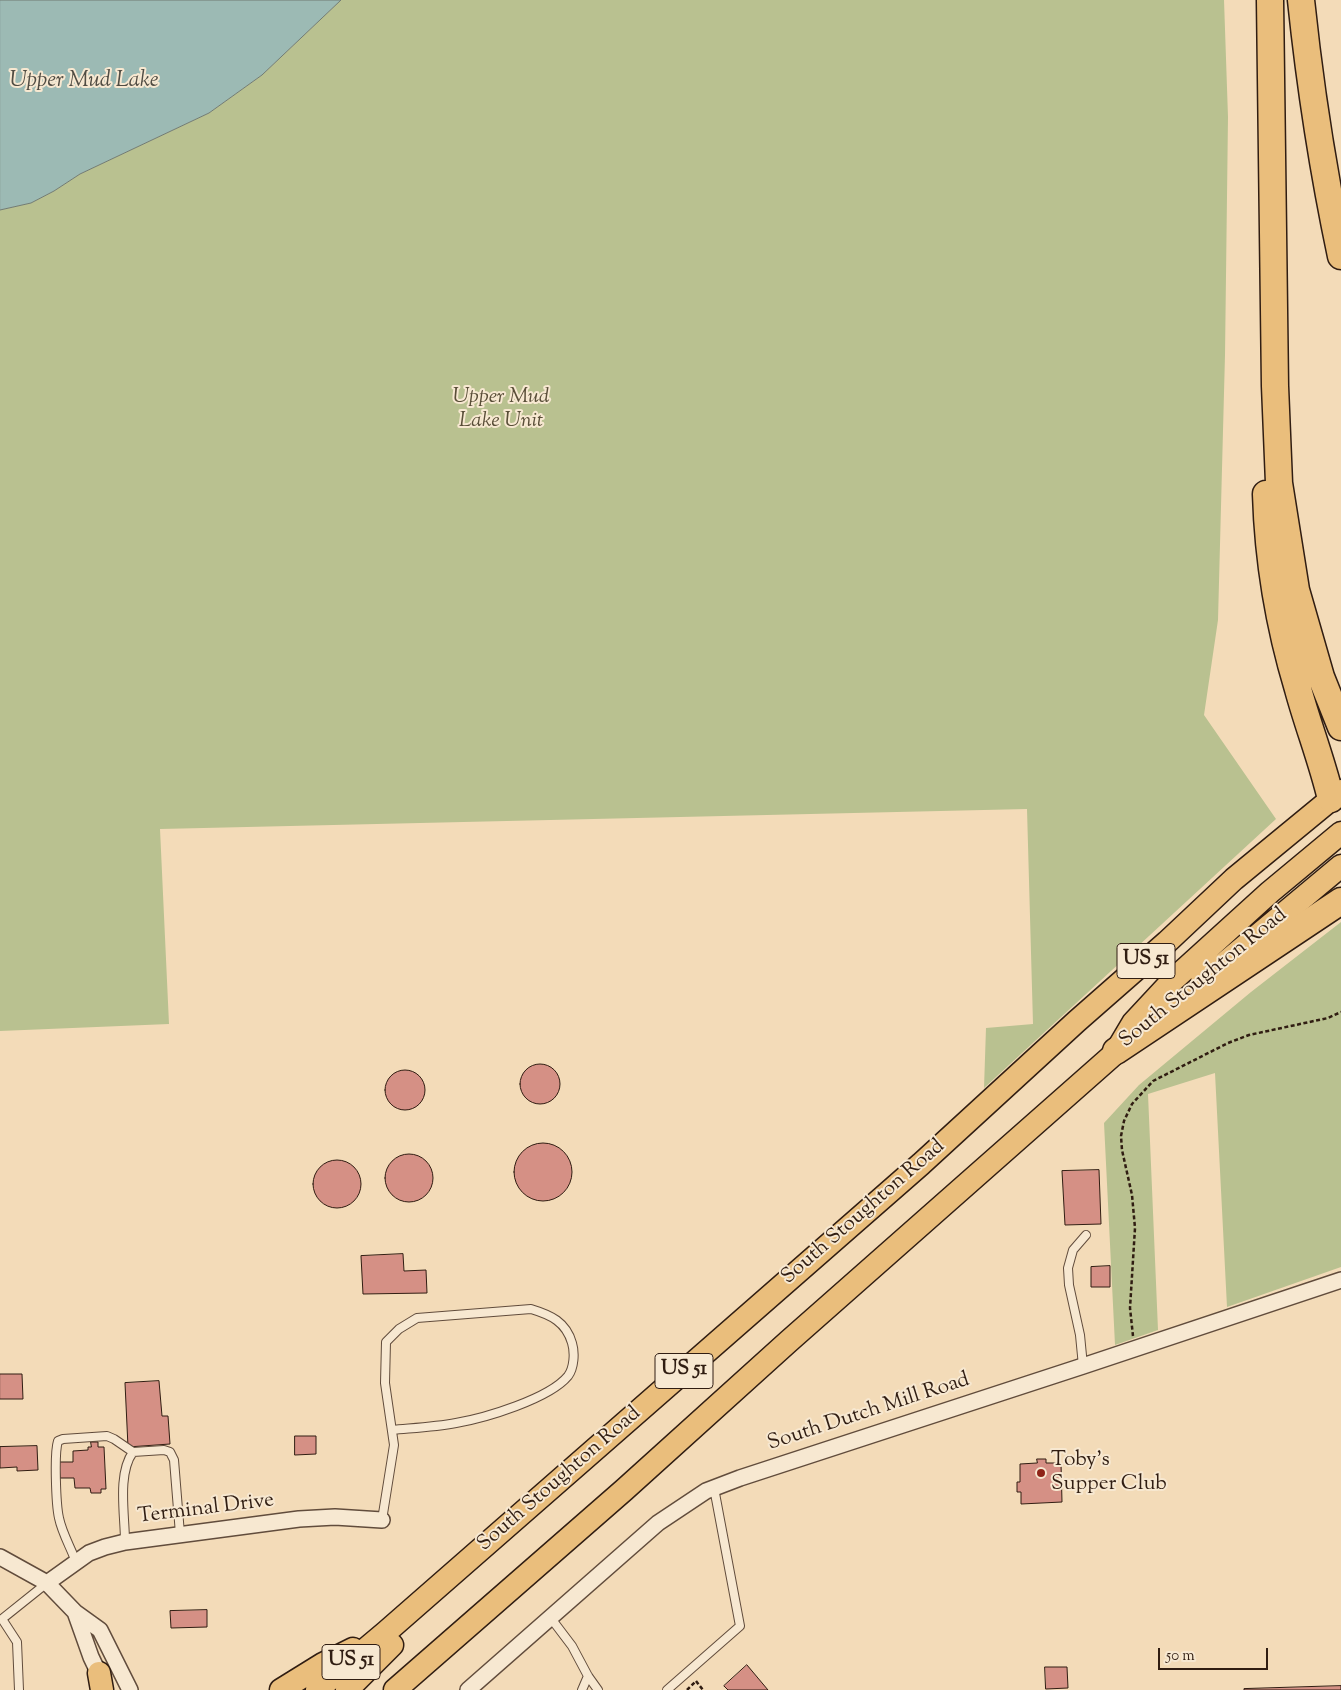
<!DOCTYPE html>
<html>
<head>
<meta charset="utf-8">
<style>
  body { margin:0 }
  #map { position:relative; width:1341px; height:1690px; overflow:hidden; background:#f3dbb8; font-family:"Sorts Mill Goudy",serif }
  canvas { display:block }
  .scale { position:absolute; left:1158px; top:1648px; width:110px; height:22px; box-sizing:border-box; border:2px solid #301d12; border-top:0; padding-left:6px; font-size:15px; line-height:18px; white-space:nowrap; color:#301d12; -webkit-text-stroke:4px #f7e8d1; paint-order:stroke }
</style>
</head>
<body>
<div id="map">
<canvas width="1341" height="1690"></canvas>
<div class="scale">50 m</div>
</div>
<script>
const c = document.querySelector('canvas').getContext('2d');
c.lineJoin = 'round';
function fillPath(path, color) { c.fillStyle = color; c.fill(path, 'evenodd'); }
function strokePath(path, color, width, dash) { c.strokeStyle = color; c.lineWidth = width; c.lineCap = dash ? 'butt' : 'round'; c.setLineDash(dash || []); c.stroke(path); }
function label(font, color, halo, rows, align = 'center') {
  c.font = font + ' "Sorts Mill Goudy",serif'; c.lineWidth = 4; c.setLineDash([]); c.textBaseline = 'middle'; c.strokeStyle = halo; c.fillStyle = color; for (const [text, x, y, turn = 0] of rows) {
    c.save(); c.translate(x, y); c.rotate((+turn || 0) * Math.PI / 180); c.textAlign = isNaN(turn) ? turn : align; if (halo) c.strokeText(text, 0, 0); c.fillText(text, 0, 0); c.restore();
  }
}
const green = new Path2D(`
  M341,0H1224L1228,117L1225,355L1218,620L1204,715L1276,819L984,1088L986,1028L1033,1024L1027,809L160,829L169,1024L0,1031V210L31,203L54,191L80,174L209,113L262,75Z
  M1341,922V1267L1227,1307L1215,1073L1148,1094L1158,1330L1115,1345L1104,1123L1139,1085L1251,992Z`);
const water = new Path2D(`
  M0,0H341L262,75L209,113L80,174L54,191L31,203L0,210Z`);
const building = new Path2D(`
  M520 1084a20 20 0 1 1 40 0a20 20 0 1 1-40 0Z
  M385 1090a20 20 0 1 1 40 0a20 20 0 1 1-40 0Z
  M514 1172a29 29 0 1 1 58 0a29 29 0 1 1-58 0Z
  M385 1178a24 24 0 1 1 48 0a24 24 0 1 1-48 0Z
  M313 1184a24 24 0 1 1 48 0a24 24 0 1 1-48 0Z
  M1099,1170L1101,1224L1065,1225L1062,1171Z
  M403,1254L404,1271L426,1270L427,1293L363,1294L361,1256Z
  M1110,1266V1287H1091V1267Z
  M0,1374H22L23,1399H0Z
  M159,1381L162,1416H168L170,1444L128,1447L125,1383Z
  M295,1436H316V1454L295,1455Z
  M91,1442H98V1447H104L106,1489H101V1493H91L90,1488H75L74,1478H60L59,1462H73V1451L88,1450V1447H91Z
  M37,1446L38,1470L17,1471V1467L0,1468V1447Z
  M1037,1459H1046V1463H1061L1062,1502L1021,1504V1492H1017V1482H1020V1464L1037,1463Z
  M207,1610V1627L171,1628L170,1611Z
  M747,1665L768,1690H728L724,1686Z
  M1045,1667H1067L1068,1688L1046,1689Z
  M1341,1686V1690H1244V1689Z`);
const path = new Path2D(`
  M1133,1336L1130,1308L1135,1228L1132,1195L1122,1150L1121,1136L1124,1121L1132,1104L1153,1081L1228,1043L1249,1035L1328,1018L1341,1012
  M696,1681L703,1690
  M687,1690L695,1682`);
const lane = new Path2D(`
  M1083,1366L1080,1335L1069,1285L1068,1268L1073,1250L1086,1235
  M382,1520L394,1445L385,1383L386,1342L399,1329L417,1318L531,1309C551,1315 566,1322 572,1343C575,1353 574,1368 568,1376C549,1399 485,1418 456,1423C435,1427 413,1428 392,1430
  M125,1542C125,1515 117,1474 133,1452L164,1450L170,1452L174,1460L180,1534
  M76,1562C71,1548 62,1533 59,1518C56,1505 54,1453 58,1441L63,1439L107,1436L114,1439L133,1452
  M550,1617L572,1646L588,1676L598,1690
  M19,1690L17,1642L2,1619L47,1583
  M582,1690L588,1676
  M667,1690L740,1626L714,1488`);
const street = new Path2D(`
  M0,1557L47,1583L75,1612L100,1630L130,1690
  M47,1583L89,1553L105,1547L125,1542L299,1519L335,1517L382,1520
  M75,1612L91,1657L102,1680
  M468,1690L658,1523L706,1491L740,1478L1083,1366L1341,1280`);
const primary = new Path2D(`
  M1202,982L1341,866
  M1117,1050L1133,1023L1173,980L1270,892L1341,833
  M99,1673L102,1690
  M281,1690L323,1664L353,1649
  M317,1690L385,1633L921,1164L1077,1021L1167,942L1234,879L1341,791
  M347,1690L392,1645
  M395,1690L624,1490L789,1341L1130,1040`);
const highway = new Path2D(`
  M1270,0L1275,386L1279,483L1296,590L1321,677L1341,727
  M1301,0C1310,86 1323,171 1341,256
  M1266,494C1268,560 1279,626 1298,689C1308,726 1322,761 1331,799
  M1116,1051L1341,901`);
const markers = [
  [1041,1473,5,"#8f2418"]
];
const shields = [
  [1146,961,58],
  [684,1371,58],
  [351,1662,58]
];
const shieldNames = [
  ["US 51",1146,961],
  ["US 51",684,1371],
  ["US 51",351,1662]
];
const parkNames = [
  ["Upper Mud",501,398],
  ["Lake Unit",501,422]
];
const streetNames = [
  ["South Stoughton Road",1204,979,-39],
  ["South Stoughton Road",864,1213,-41],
  ["South Dutch Mill Road",869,1413,-18],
  ["South Stoughton Road",560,1480,-41],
  ["Terminal Drive",206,1510,-7]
];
const poiNames = [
  ["Toby's",1051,1461],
  ["Supper Club",1051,1485]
];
const waterNames = [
  ["Upper Mud Lake",84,82]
];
fillPath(green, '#b9c190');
fillPath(water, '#9cbab4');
strokePath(water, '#717b73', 1);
fillPath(building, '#d59085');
strokePath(building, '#301d12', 1);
strokePath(lane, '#614c3c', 10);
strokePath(street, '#614c3c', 18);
strokePath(primary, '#301d12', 25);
strokePath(highway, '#301d12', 29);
strokePath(path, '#301d12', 2.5, [4, 2.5]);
strokePath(lane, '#f7e8d1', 8);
strokePath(street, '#f7e8d1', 15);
strokePath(primary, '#eabe7c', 22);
strokePath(highway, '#eabe7c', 26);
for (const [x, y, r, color] of markers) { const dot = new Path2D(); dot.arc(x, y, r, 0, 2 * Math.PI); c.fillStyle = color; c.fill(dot); strokePath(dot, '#f7e8d1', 2); }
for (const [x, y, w] of shields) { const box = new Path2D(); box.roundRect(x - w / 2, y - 17.5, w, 35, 4); c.fillStyle = '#f7e8d1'; c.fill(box); strokePath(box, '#301d12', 1); }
label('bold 20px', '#301d12', null, shieldNames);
label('italic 21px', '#594e38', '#f7e8d1', parkNames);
label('21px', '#301d12', '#f7e8d1', streetNames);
label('21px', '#301d12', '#f7e8d1', poiNames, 'left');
label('italic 22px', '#504c43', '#f7e8d1', waterNames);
</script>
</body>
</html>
